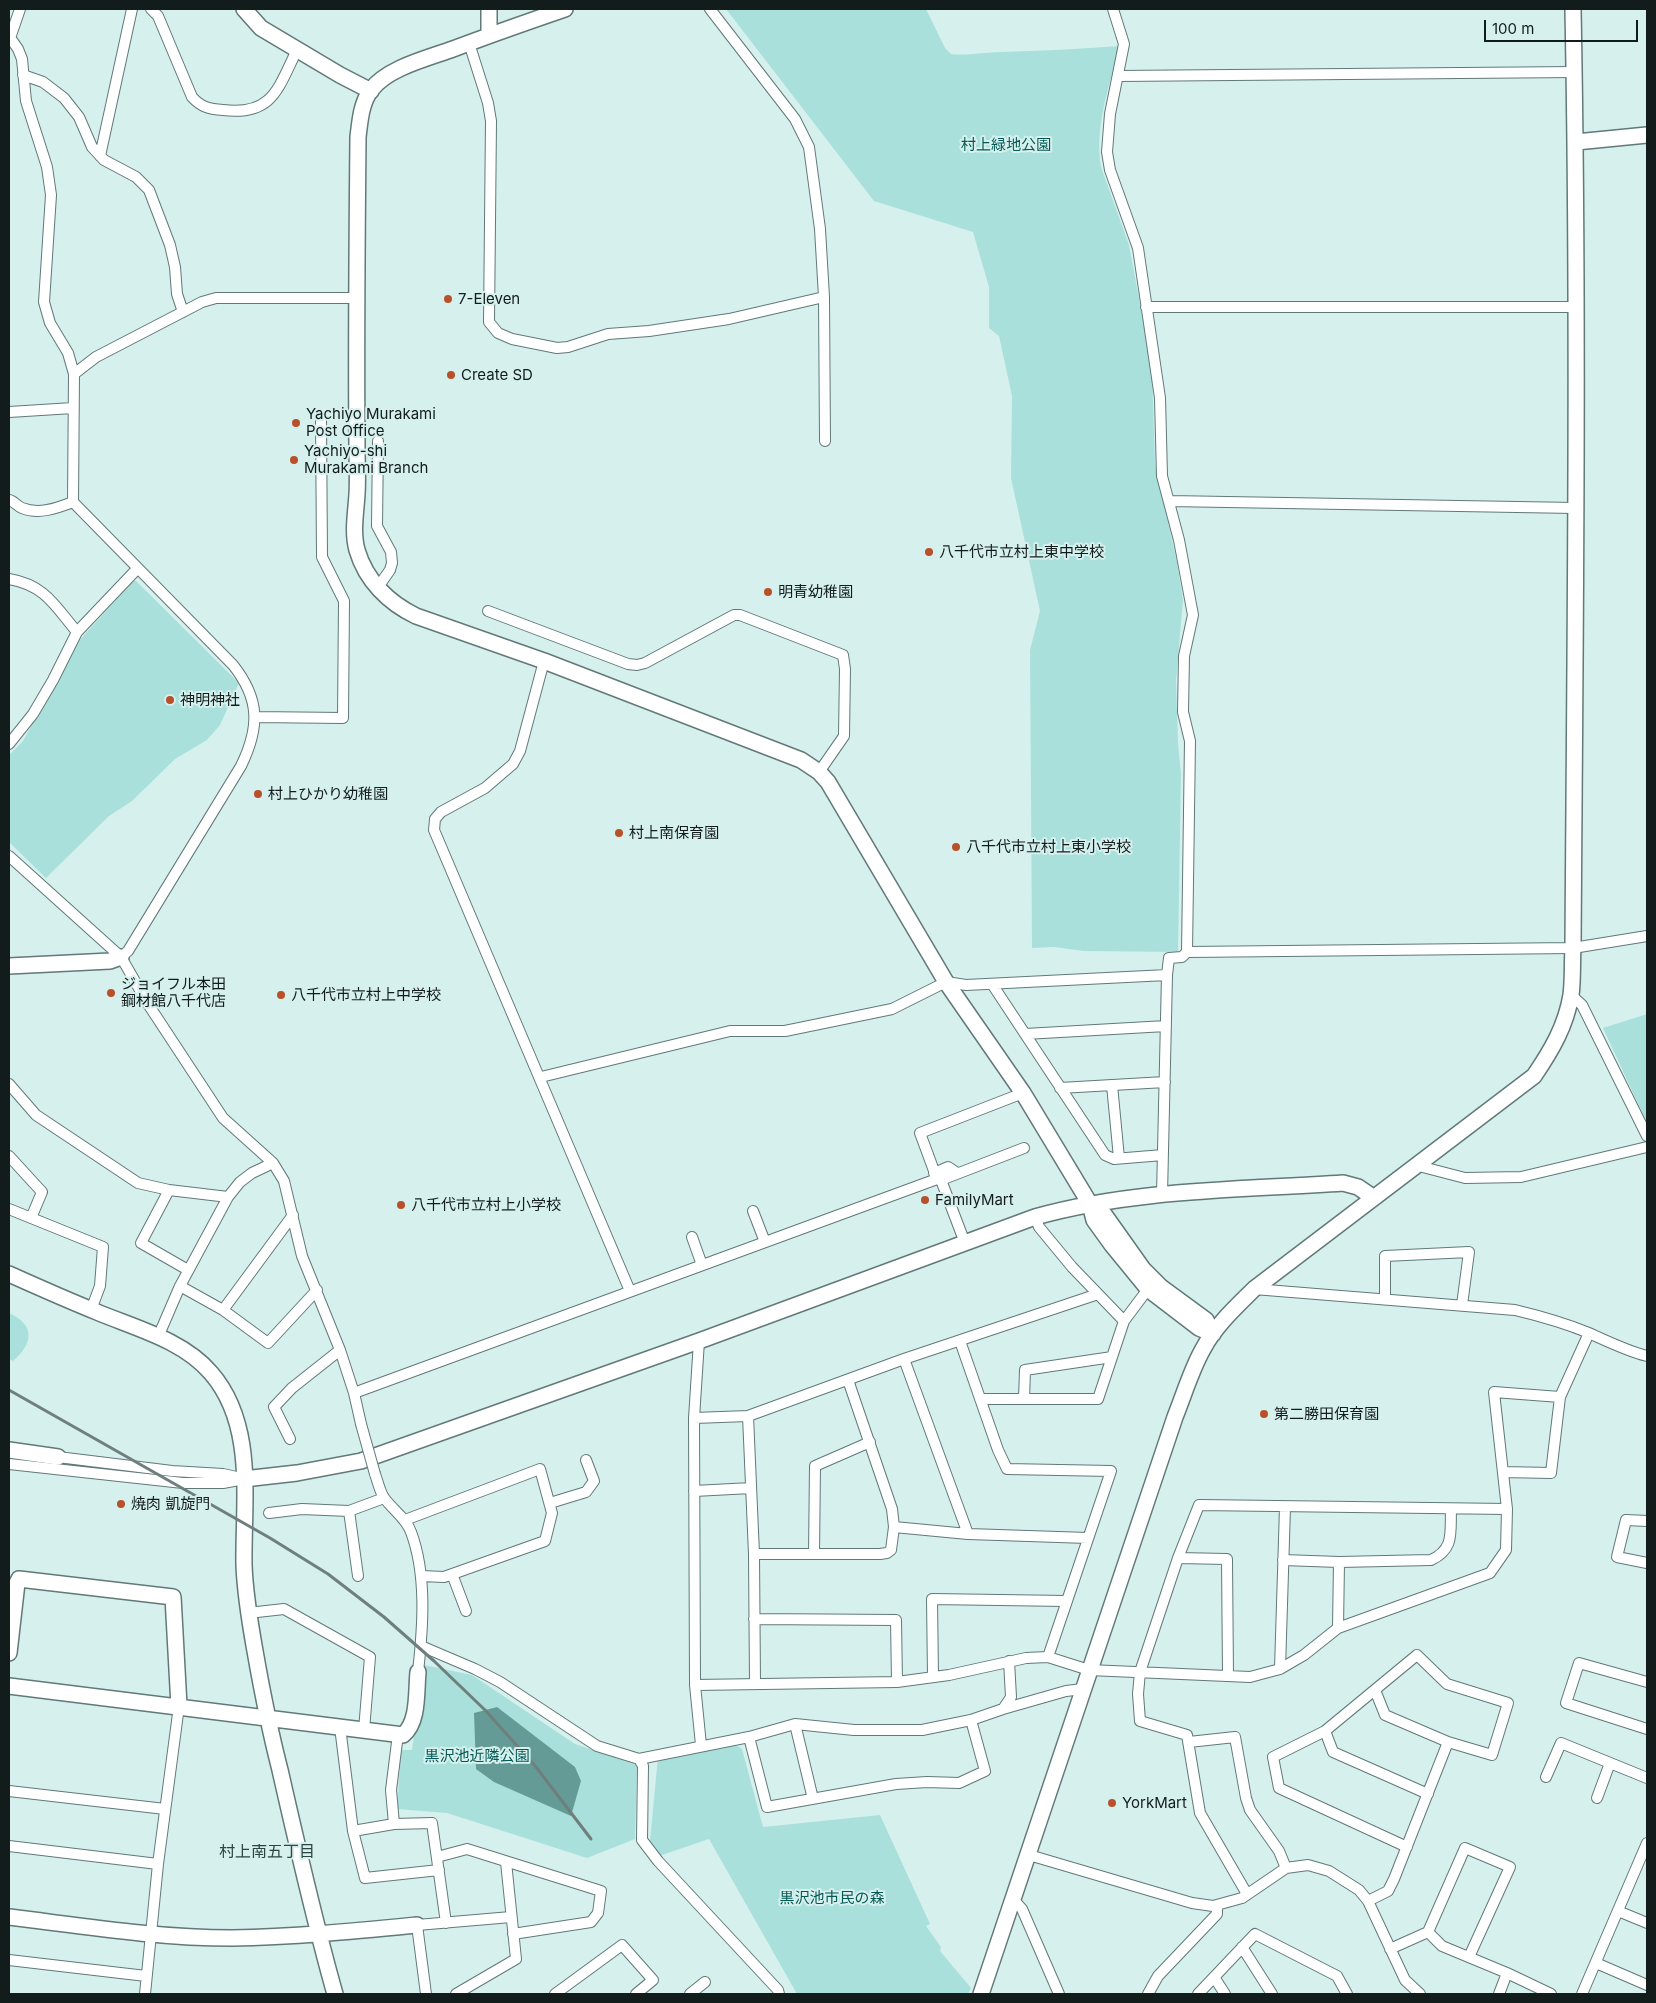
<!DOCTYPE html>
<html>
<head>
<meta charset="utf-8">
<style>
  body { margin:0 }
  #map { position:relative; width:1656px; height:2003px; overflow:hidden; background:#d6f0ee; font-family:Inter,sans-serif }
  canvas { display:block }
  .frame { position:absolute; inset:0; border:10px solid #121c1b; pointer-events:none }
  .scale { position:absolute; left:1484px; top:20px; width:154px; height:22px; box-sizing:border-box; border:2px solid #121c1b; border-top:0; padding-left:6px; font-size:15px; line-height:18px; white-space:nowrap; color:#121c1b; -webkit-text-stroke:4px #d6f0ee; paint-order:stroke }
</style>
</head>
<body>
<div id="map">
<canvas width="1656" height="2003"></canvas>
<div class="frame"></div>
<div class="scale">100 m</div>
</div>
<script>
const c = document.querySelector('canvas').getContext('2d');
c.lineJoin = 'round';
function fillPath(path, color) { c.fillStyle = color; c.fill(path, 'evenodd'); }
function strokePath(path, color, width, dash) { c.strokeStyle = color; c.lineWidth = width; c.lineCap = dash ? 'butt' : 'round'; c.setLineDash(dash || []); c.stroke(path); }
function label(font, color, halo, rows, align = 'center') {
  c.font = font + ' Inter,"Noto Sans JP",sans-serif'; c.lineWidth = 4; c.setLineDash([]); c.textBaseline = 'middle'; c.strokeStyle = halo; c.fillStyle = color; for (const [text, x, y, turn = 0] of rows) {
    c.save(); c.translate(x, y); c.rotate((+turn || 0) * Math.PI / 180); c.textAlign = isNaN(turn) ? turn : align; if (halo) c.strokeText(text, 0, 0); c.fillText(text, 0, 0); c.restore();
  }
}
const green = new Path2D(`
  M726,9H926L945,48L951,54C968,56 984,52 1001,52C1041,51 1080,49 1119,46C1110,85 1094,127 1101,167L1129,245L1152,368L1155,464L1177,562L1183,600L1176,681L1178,743L1181,775L1178,952L1084,951L1054,947L1032,948L1030,650L1040,611L1011,478L1012,396L999,336L989,328V287L973,232L874,201Z
  M133,581H136L239,683L220,725L207,740L175,759L132,801L109,816L46,878L9,842V755L23,741L76,644Z
  M1647,1014V1123L1603,1028Z
  M9,1313C35,1325 34,1343 13,1361L9,1359Z
  M424,1665L472,1675L575,1744L637,1765L635,1839L587,1858L447,1813L397,1809L401,1750H412Z
  M735,1744L742,1749L763,1827L880,1815L930,1924L926,1926L941,1947L940,1951L971,1988L968,1994H797L709,1839L659,1856L650,1841L658,1757Z`);
const water = new Path2D(`
  M497,1707L575,1767L581,1781L571,1816L494,1782L476,1769L474,1713Z`);
const street = new Path2D(`
  M151,9L158,16L192,97C201,107 209,109 223,110C273,116 278,88 297,50
  M710,9L795,119L809,147L820,229L824,297L825,441
  M1113,9L1124,44L1110,114L1107,152L1110,170L1138,248L1160,398L1162,476L1179,540L1193,615L1184,656L1183,712L1190,741L1187,952
  M9,36L18,49L22,59L26,101L47,167L51,195L44,302L50,323L68,353L74,374L73,502L233,665C260,699 260,727 241,766L128,951L121,957
  M10,38L20,9
  M469,43L488,103L491,121L489,322L498,333L512,339L557,348L568,347L608,334L649,331L729,319L824,297
  M23,75L43,82L64,98L79,117L92,147L104,160L136,177L149,190L170,245L175,267L177,294L183,312
  M1118,76L1575,72
  M100,156L132,9
  M1146,307H1575
  M74,374L96,357L202,302L216,298H356
  M9,412L73,408
  M9,500C14,501 17,506 22,508C39,515 57,508 73,502
  M1169,501L1575,508
  M9,579C45,585 55,606 77,632
  M378,587L390,570L392,563L391,552L377,526L378,441
  M488,611L628,664L637,665L645,663L734,615H740L843,655L845,669L844,736L819,772
  M544,661L520,751L513,764L485,788L441,812L435,819L434,830L630,1291
  M255,717L343,718L344,601L322,557L321,418
  M9,744L33,714L53,680L77,632L137,569
  M9,856L121,957L148,1004L223,1118L273,1163L284,1181L302,1256L340,1350L354,1393L361,1424
  M992,984L1105,1155L1114,1159L1163,1155
  M1571,995L1582,1005L1647,1136
  M1025,1034L1166,1026
  M541,1077L730,1031H785L892,1009L946,982L966,985L1167,975
  M9,1084L36,1115L138,1183L169,1190L228,1197
  M1112,1085L1119,1158
  M1060,1088L1165,1082
  M9,1156L42,1192L31,1218
  M1415,1165L1465,1178L1521,1177L1647,1147
  M934,1173L948,1167L957,1173
  M169,1190L141,1243L188,1270
  M1162,1195L1167,975L1169,958L1182,957L1187,952L1573,948L1647,936
  M9,1209L103,1247L100,1286L91,1310
  M753,1211L765,1242
  M1035,1217L1039,1227L1072,1267L1124,1321
  M692,1237L702,1265
  M965,1243L941,1180L1024,1148
  M180,1286L223,1310L268,1343L317,1290
  M1254,1289L1515,1310C1540,1316 1565,1323 1589,1333C1609,1342 1627,1351 1647,1356
  M1385,1299V1256L1469,1252L1462,1305
  M223,1310L293,1215
  M158,1337L180,1286L228,1197L240,1182L252,1173L273,1163
  M699,1341L694,1418L695,1685L701,1745
  M960,1341L998,1450L1007,1469L1111,1471L1048,1657
  M904,1359L968,1534
  M354,1393L937,1179L920,1133L1023,1093
  M980,1399H1098L1124,1321L1148,1289
  M1024,1399L1025,1370L1112,1357
  M748,1416L754,1554L755,1684
  M694,1418L748,1416L904,1359L1098,1294
  M290,1439L274,1407L292,1388L340,1350
  M58,1457L172,1471L223,1474L241,1478
  M9,1464L183,1483H223L244,1479
  M1503,1472L1551,1473L1560,1397L1589,1333
  M375,1474C378,1482 380,1493 385,1499C394,1511 406,1518 411,1532C427,1575 423,1627 418,1672
  M694,1491L751,1488
  M550,1503L586,1492L594,1481L586,1460
  M349,1511L358,1576
  M269,1513L302,1509L349,1511L384,1498
  M405,1520L540,1469L552,1513L545,1541L444,1577L421,1576
  M1647,1521L1626,1520L1617,1557L1647,1563
  M894,1527L968,1534L1088,1538
  M754,1554H880L887,1553L891,1550L894,1527L892,1509L848,1380
  M814,1554L815,1466L870,1442
  M1178,1558L1227,1559L1228,1676
  M1283,1560L1339,1562
  M452,1574L466,1611
  M248,1613L284,1609L370,1657L364,1730
  M754,1619L896,1620L897,1682
  M1338,1628L1339,1562L1431,1560C1455,1549 1450,1532 1451,1509
  M421,1646L475,1669L500,1682L597,1746L639,1759L749,1737L795,1724L854,1730H922L971,1720L1003,1709L1066,1691L1083,1689
  M1280,1669L1285,1507
  M933,1677L932,1599L1066,1601
  M1647,1682L1579,1663L1566,1703L1647,1729
  M695,1685L897,1682L949,1675L1026,1658L1048,1657L1089,1670L1250,1677L1280,1669L1304,1655L1338,1628L1490,1573L1506,1550L1507,1509L1494,1392L1560,1397
  M1375,1690L1385,1715L1448,1742L1492,1755L1508,1703L1447,1684L1417,1655L1325,1731L1273,1757L1279,1788L1407,1847
  M1003,1709L1011,1697L1009,1661
  M795,1724L813,1799
  M340,1727L353,1831L365,1878L439,1870
  M1325,1731L1333,1752L1428,1794
  M749,1737L767,1807L896,1784L927,1782L959,1783L985,1771L971,1720
  M1189,1742L1235,1737L1246,1798L1250,1810L1279,1851L1286,1868
  M639,1759L643,1766L642,1840L658,1861L778,1990L779,1994
  M1546,1777L1561,1743L1647,1778
  M9,1791L165,1809
  M1597,1798L1610,1763
  M394,1824L391,1790L398,1734
  M353,1831L394,1824L432,1823L446,1923
  M9,1846L158,1864
  M1029,1855L1192,1903L1213,1906L1242,1898L1286,1868L1308,1865L1329,1871L1359,1890L1368,1901L1405,1980L1420,1994
  M437,1857L467,1849L601,1891L598,1913L591,1922L513,1934
  M1247,1894L1200,1813L1187,1735L1140,1721L1138,1694L1140,1672L1178,1558L1199,1505L1507,1509
  M1013,1899L1022,1909L1059,1994
  M1368,1901L1388,1891L1394,1879L1448,1742
  M1618,1911L1647,1923
  M1428,1932L1442,1946L1507,1973L1499,1994
  M1242,1947L1272,1994
  M1390,1949L1428,1932L1465,1848L1510,1867L1469,1957
  M9,1960L146,1976
  M1596,1963L1647,1985
  M1507,1973L1551,1994
  M1214,1977L1225,1994
  M145,1994L158,1864L179,1706
  M426,1994L417,1925L511,1917
  M456,1994L516,1959L506,1862
  M555,1994L622,1945L653,1980L636,1994
  M690,1994L705,1982
  M1148,1994L1158,1976L1217,1914V1905
  M1198,1994L1255,1934L1337,1976L1347,1994
  M1582,1994L1647,1843`);
const secondary = new Path2D(`
  M244,9L261,28L340,75L371,91
  M489,9V35
  M565,9C527,22 490,35 453,49C428,58 387,68 371,90C361,103 360,121 358,137C357,241 356,344 357,448C357,463 358,479 357,494C356,512 352,532 357,550C366,581 389,603 416,616L544,661L801,760L819,772L828,782L946,982L1023,1093L1090,1204L1094,1220L1112,1245L1148,1289L1199,1328L1213,1334
  M1576,142L1647,135
  M9,966L110,961L121,957
  M1090,1204L1104,1214L1143,1269L1161,1287L1206,1320L1213,1334
  M9,1274C38,1287 67,1300 97,1312C135,1328 183,1340 211,1373C256,1425 243,1501 244,1565C245,1594 250,1623 255,1651C262,1691 270,1731 280,1770C297,1845 314,1920 335,1994
  M9,1450L58,1457
  M244,1479L297,1473L361,1461L699,1341L1035,1217C1135,1189 1240,1190 1343,1183L1358,1187L1374,1198
  M9,1653L17,1583L19,1579L173,1597L179,1706
  M9,1686L403,1735C419,1722 416,1692 418,1672
  M9,1917C83,1926 157,1938 232,1938C294,1937 355,1931 417,1925
  M981,1994L1175,1417C1184,1395 1191,1370 1203,1349C1215,1326 1236,1307 1254,1289L1534,1076C1551,1051 1566,1026 1571,995C1573,980 1572,964 1573,948C1575,635 1579,322 1573,9`);
const rail = new Path2D(`
  M9,1390L270,1538L328,1574L384,1617L434,1661L485,1710L536,1767L591,1839`);
const streetBridge = new Path2D(`
  M361,1424L375,1474`);
const markers = [
  [448,299,5,"#b8502a"],
  [451,375,5,"#b8502a"],
  [296,423,5,"#b8502a"],
  [294,460,5,"#b8502a"],
  [929,552,5,"#b8502a"],
  [768,592,5,"#b8502a"],
  [170,700,5,"#b8502a"],
  [258,794,5,"#b8502a"],
  [619,833,5,"#b8502a"],
  [956,847,5,"#b8502a"],
  [111,993,5,"#b8502a"],
  [281,995,5,"#b8502a"],
  [925,1200,5,"#b8502a"],
  [401,1205,5,"#b8502a"],
  [1264,1414,5,"#b8502a"],
  [121,1504,5,"#b8502a"],
  [1112,1803,5,"#b8502a"]
];
const parkNames = [
  ["村上緑地公園",1006,145],
  ["黒沢池近隣公園",477,1756],
  ["黒沢池市民の森",832,1898]
];
const poiNames = [
  ["7-Eleven",458,299],
  ["Create SD",461,375],
  ["Yachiyo Murakami",306,414],
  ["Post Office",306,431],
  ["Yachiyo-shi",304,451],
  ["Murakami Branch",304,468],
  ["八千代市立村上東中学校",939,552],
  ["明青幼稚園",778,592],
  ["神明神社",180,700],
  ["村上ひかり幼稚園",268,794],
  ["村上南保育園",629,833],
  ["八千代市立村上東小学校",966,847],
  ["ジョイフル本田",121,984],
  ["鋼材館八千代店",121,1001],
  ["八千代市立村上中学校",291,995],
  ["FamilyMart",935,1200],
  ["八千代市立村上小学校",411,1205],
  ["第二勝田保育園",1274,1414],
  ["焼肉 凱旋門",131,1504],
  ["YorkMart",1122,1803]
];
const neighbourhoodNames = [
  ["村上南五丁目",267,1852]
];
fillPath(green, '#aae0db');
fillPath(water, '#649b97');
strokePath(street, '#617977', 12);
strokePath(secondary, '#617977', 18);
strokePath(street, '#fff', 10);
strokePath(secondary, '#fff', 15);
strokePath(rail, '#6e7f7e', 3);
strokePath(streetBridge, '#617977', 12, []);
strokePath(streetBridge, '#fff', 10);
for (const [x, y, r, color] of markers) { const dot = new Path2D(); dot.arc(x, y, r, 0, 2 * Math.PI); c.fillStyle = color; c.fill(dot); strokePath(dot, '#d6f0ee', 2); }
label('15px', '#055955', '#d6f0ee', parkNames);
label('15px', '#121c1b', '#d6f0ee', poiNames, 'left');
label('16px', '#2e4442', '#d6f0ee', neighbourhoodNames);
</script>
</body>
</html>
